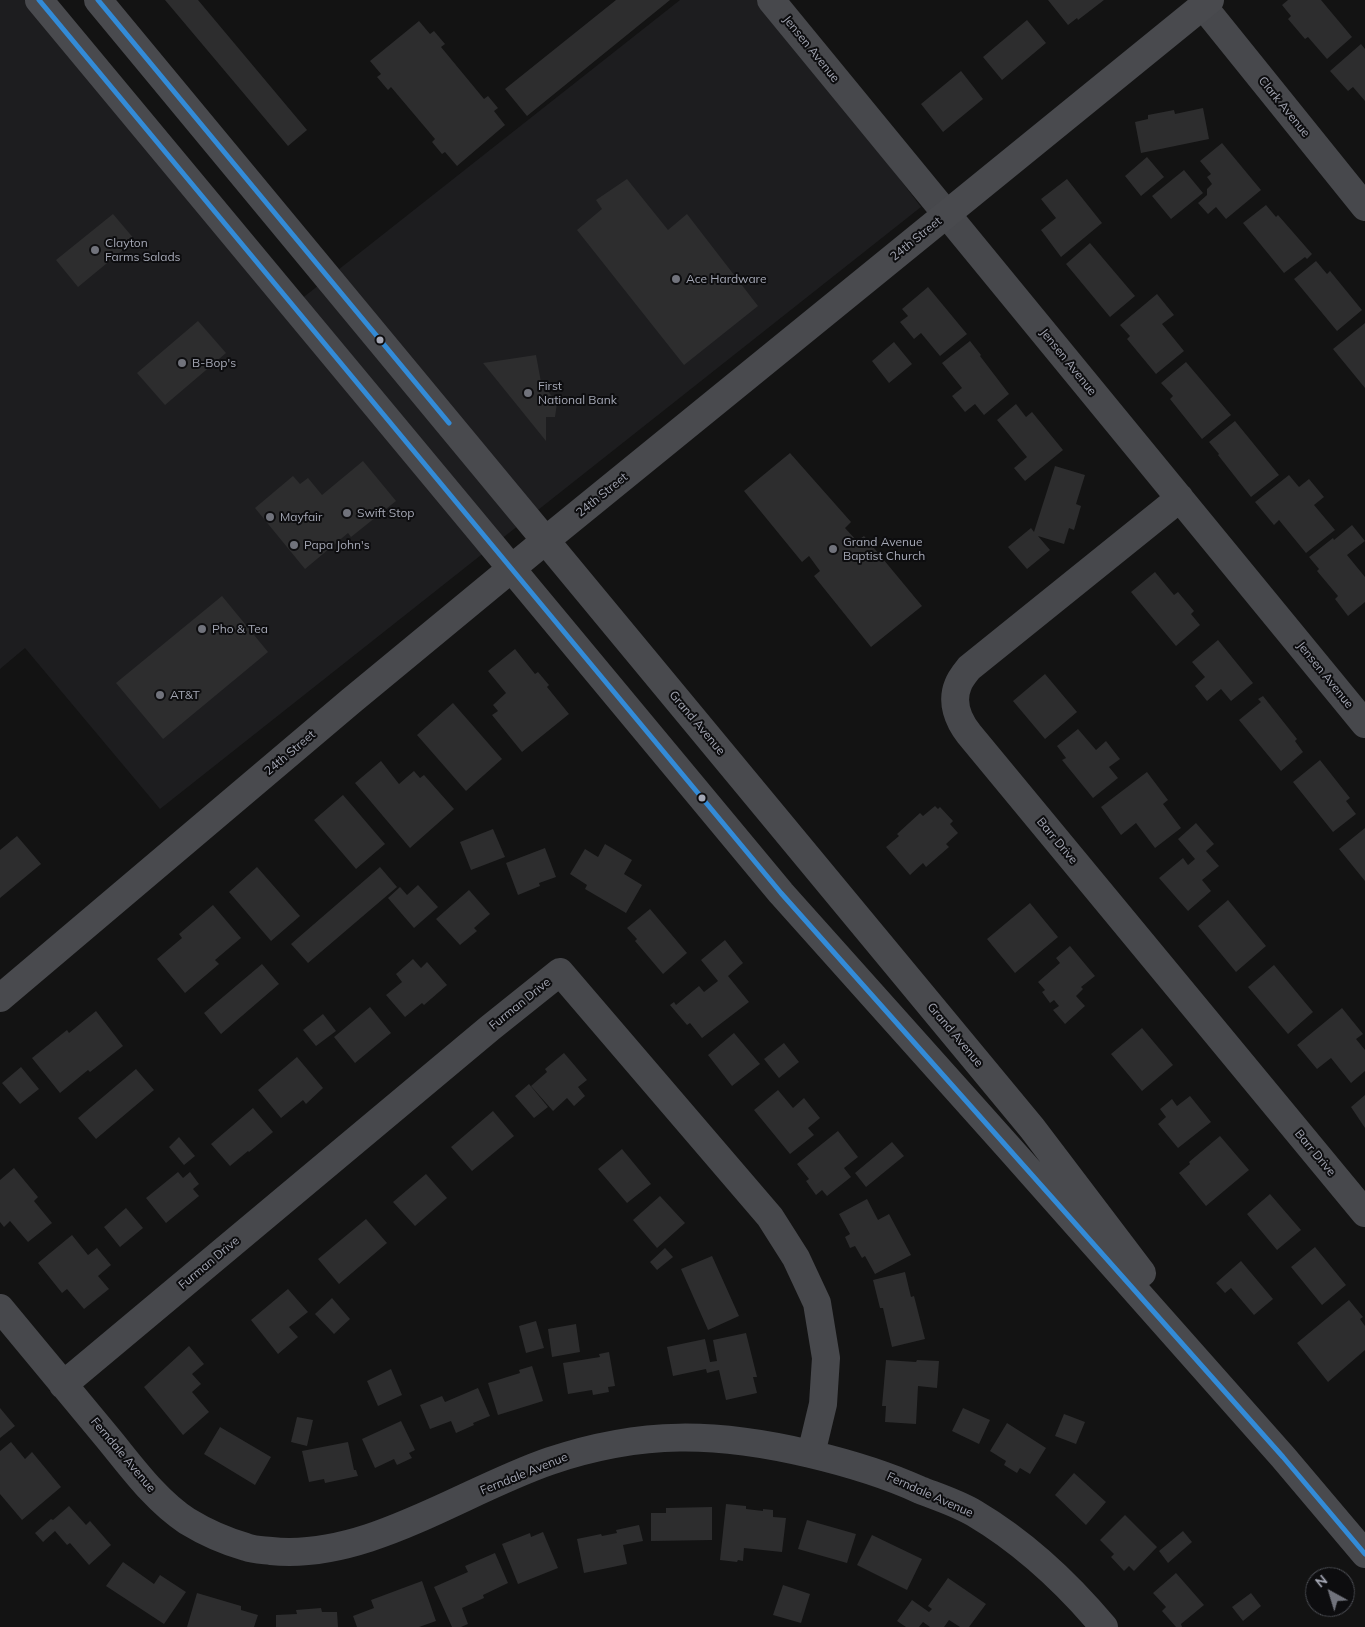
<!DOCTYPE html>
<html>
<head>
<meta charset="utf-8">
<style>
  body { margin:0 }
  #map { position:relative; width:1365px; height:1627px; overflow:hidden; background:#131313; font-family:Mulish,sans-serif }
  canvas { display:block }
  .north { position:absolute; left:1305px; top:1567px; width:50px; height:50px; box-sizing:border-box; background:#0d0d0f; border:1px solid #494b51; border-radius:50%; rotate:321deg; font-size:14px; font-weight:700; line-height:20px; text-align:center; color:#a4a7b4 }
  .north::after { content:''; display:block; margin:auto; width:18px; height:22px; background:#71737c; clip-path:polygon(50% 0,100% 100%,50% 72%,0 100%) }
</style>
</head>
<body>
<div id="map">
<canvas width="1365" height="1627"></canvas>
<div class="north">N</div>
</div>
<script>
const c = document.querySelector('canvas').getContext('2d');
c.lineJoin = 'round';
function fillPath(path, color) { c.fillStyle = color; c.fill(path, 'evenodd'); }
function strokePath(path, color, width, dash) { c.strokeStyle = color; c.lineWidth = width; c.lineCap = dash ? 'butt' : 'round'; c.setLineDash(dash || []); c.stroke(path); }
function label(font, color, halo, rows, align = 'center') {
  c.font = font + ' Mulish,sans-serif'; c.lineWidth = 4; c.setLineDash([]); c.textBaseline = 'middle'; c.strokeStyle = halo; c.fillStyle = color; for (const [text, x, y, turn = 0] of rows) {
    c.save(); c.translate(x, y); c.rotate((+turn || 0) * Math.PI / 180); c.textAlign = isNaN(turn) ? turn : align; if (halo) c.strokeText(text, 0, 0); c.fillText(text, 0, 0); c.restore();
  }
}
const built = new Path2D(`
  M0,0H29L286,311L680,0H764L921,207L160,809L25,648L0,669Z`);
const building = new Path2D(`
  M165,0H198L307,130L288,146Z
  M616,0H670L527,116L505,89Z
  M1048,0H1104L1078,20L1077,18L1068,25Z
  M1288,0H1321L1352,37L1327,59L1308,37L1305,39L1288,19L1291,16L1282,5Z
  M1027,20L1046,43L1002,80L983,57Z
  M419,21L430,34L434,31L445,44L441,47L484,99L488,96L498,108L494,111L505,125L457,166L445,152L442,154L432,142L435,139L391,87L388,90L377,77L381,74L370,61Z
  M1361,44L1365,49V101L1353,87L1348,91L1330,71Z
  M961,71L983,99L943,132L921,104Z
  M1203,108L1209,139L1141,153L1135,122L1148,119V115L1174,110L1175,114Z
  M1222,143L1261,190L1226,219L1216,207L1208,214L1198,203L1207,195V189L1212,184L1207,177L1211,174L1200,161Z
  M1147,157L1164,177L1141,196L1125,176Z
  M1184,170L1203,193L1171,219L1152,196Z
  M627,179L668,230L687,214L758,306L684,365L577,230L602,209L596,200Z
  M1067,179L1102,223L1061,257L1041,230L1056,218L1041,199Z
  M1266,205L1276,217L1278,215L1312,254L1307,259L1305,257L1284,273L1243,223Z
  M113,214L135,240L78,287L56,260Z
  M1090,243L1135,296L1110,317L1066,264Z
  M1316,261L1327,274L1330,271L1362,310L1337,331L1294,279Z
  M928,287L967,334L940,356L921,333L914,339L900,322L908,316L902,309Z
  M1157,294L1174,315L1162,324L1184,351L1156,374L1127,339L1130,336L1120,325Z
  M198,321L226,353L165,405L137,373Z
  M1365,323V388L1333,349Z
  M970,341L981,355L980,356L1009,394L984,415L975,404L965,412L952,396L962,388L942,363Z
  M894,342L912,364L889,383L872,361Z
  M536,355L541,382L557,403L555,417H546V441L483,363Z
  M1186,362L1231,415L1202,439L1170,399L1173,396L1161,383Z
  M1016,404L1026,417L1032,412L1063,450L1025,481L1014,468L1027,457L997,420Z
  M1235,421L1279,475L1251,497L1218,455L1219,454L1209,442Z
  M790,453L851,522L845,528L857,541L864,536L922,606L871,647L814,576L820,571L809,556L802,562L744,491Z
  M363,461L396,501L351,537L348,533L305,569L255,508L293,476L300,484L308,478L322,495Z
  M1055,466L1085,475L1076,504L1081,506L1074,530L1069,528L1064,544L1038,536L1050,550L1027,569L1008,547L1031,528L1034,532Z
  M1289,475L1299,487L1309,479L1324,497L1314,505L1335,530L1306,553L1279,520L1274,525L1255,502Z
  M1352,525L1365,541L1347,555L1365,577V602L1348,616L1335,599L1338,596L1317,571L1319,569L1309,557L1333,538L1334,540Z
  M1155,572L1174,595L1178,592L1194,611L1191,614L1200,625L1176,646L1131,592Z
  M222,596L268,652L163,739L116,683Z
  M1218,640L1253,683L1231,701L1221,689L1207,701L1195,686L1205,677L1192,662Z
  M515,649L535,674L538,672L549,685L547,687L569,714L522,752L492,715L498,711L493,705L506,693L488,671Z
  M1045,674L1077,712L1045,739L1013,701Z
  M1263,696L1297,739L1295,741L1303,752L1281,771L1239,720L1261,702L1258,699Z
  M453,703L502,759L466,791L417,735Z
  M1078,729L1096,750L1106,741L1120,759L1109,767L1118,778L1093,798L1062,760L1066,758L1057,746Z
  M1320,760L1350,798L1346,801L1356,814L1333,832L1293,782Z
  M381,761L399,784L414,771L420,778L424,775L454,809L410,848L355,783Z
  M1147,772L1168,800L1163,804L1181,828L1155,848L1136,823L1121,835L1101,807Z
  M343,795L385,844L356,869L314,820Z
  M935,806L938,809L940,807L953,821L950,824L958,833L946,844L949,847L926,867L923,863L910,875L886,847L899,836L897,834L920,813L923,816Z
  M1196,823L1214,844L1206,851L1219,866L1202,880L1211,891L1188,911L1159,878L1183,858L1188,865L1195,859L1178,839Z
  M1365,828V881L1339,849Z
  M493,829L505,857L471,870L460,842Z
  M17,836L41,864L0,898V850Z
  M605,844L632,860L624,874L642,885L626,913L585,889L587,885L570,874L585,849L598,857Z
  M545,848L556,877L539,883L540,886L518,895L506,863Z
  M257,867L300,916L271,941L229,892Z
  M380,867L397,887L308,963L291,944Z
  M418,885L438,907L414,928L388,898L400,887L407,895Z
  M469,890L490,914L474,928L477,931L460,945L436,919Z
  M1228,900L1266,946L1236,972L1198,926Z
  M1030,903L1058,937L1015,973L987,939Z
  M213,905L241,938L215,960L219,964L185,993L157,959L182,938L179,934Z
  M650,909L687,953L663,974L635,941L637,939L627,928Z
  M725,940L743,963L728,976L749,1002L702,1038L690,1023L687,1025L670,1005L674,1002L676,1005L699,986L704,992L718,981L701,960Z
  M1070,946L1095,976L1081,987L1083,989L1076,996L1085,1006L1065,1024L1053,1010L1059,1006L1054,1000L1050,1003L1042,992L1045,990L1038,982L1060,963L1056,958Z
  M413,959L421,968L427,962L447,985L424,1005L422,1003L405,1017L386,995L402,982L396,974Z
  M262,964L279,984L221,1034L204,1013Z
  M1274,965L1313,1012L1288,1034L1248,987Z
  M370,1007L391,1033L355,1063L334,1037Z
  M1342,1008L1363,1034L1356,1039L1365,1050V1071L1351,1083L1331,1058L1317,1069L1297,1045Z
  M96,1011L123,1046L90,1072L88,1070L60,1093L32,1058L67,1030L69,1033Z
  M323,1014L336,1031L316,1046L303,1030Z
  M1142,1028L1173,1065L1142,1091L1111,1054Z
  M734,1033L760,1064L732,1086L708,1055Z
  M784,1043L799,1062L779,1078L764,1059Z
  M564,1053L587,1080L578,1087L585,1096L574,1106L567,1098L553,1111L531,1086L547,1072L545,1069Z
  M297,1057L323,1088L306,1104L303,1100L281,1118L258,1090Z
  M21,1067L39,1089L20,1104L2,1083Z
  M136,1069L154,1090L96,1139L78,1118Z
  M529,1084L548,1107L534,1118L515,1096Z
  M778,1090L793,1108L804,1098L820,1118L808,1128L814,1135L790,1154L754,1110Z
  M1365,1095V1128L1351,1107Z
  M1190,1096L1211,1122L1178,1148L1158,1124L1166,1117L1160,1109L1172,1099L1177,1106Z
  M253,1108L273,1132L249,1152L248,1151L230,1166L211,1144Z
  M493,1111L514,1136L472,1171L451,1147Z
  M838,1131L858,1157L844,1168L851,1177L827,1196L822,1190L816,1195L806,1181L809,1179L797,1164Z
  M1220,1136L1249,1170L1206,1206L1179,1173L1190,1164L1189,1162Z
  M179,1137L195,1156L184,1165L169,1147Z
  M892,1142L904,1156L866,1187L855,1173Z
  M622,1149L651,1184L627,1203L598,1169Z
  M14,1168L38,1197L34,1201L52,1223L28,1242L10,1221L4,1227L0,1222V1180Z
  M178,1172L183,1178L190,1172L199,1184L193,1189L199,1196L166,1223L146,1198Z
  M426,1174L447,1198L415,1226L393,1202Z
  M1270,1194L1301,1230L1277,1250L1247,1214Z
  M660,1196L685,1223L657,1248L633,1220Z
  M867,1199L878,1220L889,1214L911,1255L875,1274L865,1256L862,1258L855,1246L850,1248L845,1237L850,1234L839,1214Z
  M126,1208L143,1228L120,1247L104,1227Z
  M366,1219L387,1243L339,1284L318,1259Z
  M72,1235L88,1255L97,1248L111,1265L98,1276L109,1289L84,1309L67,1289L62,1293L38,1263Z
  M1315,1247L1346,1285L1322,1305L1291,1267Z
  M665,1248L673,1257L657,1270L650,1262Z
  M712,1256L739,1316L708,1330L681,1269Z
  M1241,1261L1273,1299L1254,1315L1231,1288L1225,1293L1216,1283Z
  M905,1272L911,1297L914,1296L925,1339L892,1347L883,1308H880L873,1280Z
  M288,1289L308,1312L289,1327L298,1337L278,1354L251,1320Z
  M332,1298L350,1319L334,1334L315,1314Z
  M1349,1300L1363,1317L1360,1319L1365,1326V1350L1328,1382L1297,1343Z
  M536,1321L544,1348L526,1353L519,1326Z
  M576,1324L580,1352L552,1357L548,1329Z
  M746,1333L757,1377H753L757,1393L726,1400L719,1370L707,1373L706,1369L673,1376L667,1347L705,1339L710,1362L717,1361L713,1340Z
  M189,1346L204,1364L192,1374L201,1384L192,1392L209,1412L183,1435L144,1387Z
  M609,1352L615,1386L608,1387L609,1392L593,1395L592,1390L568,1394L563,1363L600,1357L599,1354Z
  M886,1360L916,1362L917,1360L939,1361L937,1388L918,1386L916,1424L885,1422L886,1406H882Z
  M532,1366L543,1401L498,1415L488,1383L520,1373L519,1370Z
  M391,1369L402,1395L378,1406L367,1381Z
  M478,1388L490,1416L473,1423L474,1425L456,1433L451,1421L430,1429L420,1405L442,1396L445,1402Z
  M0,1408L15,1426L0,1438Z
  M963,1408L990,1420L979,1444L952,1431Z
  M1064,1414L1085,1422L1076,1444L1055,1436Z
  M297,1417L313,1420L307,1446L291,1442Z
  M401,1421L415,1450L409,1453L412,1458L397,1465L394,1459L375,1468L362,1439Z
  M1007,1423L1046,1448L1030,1474L1020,1468L1017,1473L1004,1465L1006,1461L990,1451Z
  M220,1427L271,1457L255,1485L204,1454Z
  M11,1442L25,1459L32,1452L61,1487L22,1520L0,1494V1451Z
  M348,1442L354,1470H356L358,1476L325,1483L324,1479L309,1482L302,1451Z
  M1074,1473L1106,1502L1086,1525L1055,1495Z
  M726,1504L746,1506V1509L763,1511V1509L773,1510V1517L786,1518L782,1552L744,1548L743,1561L738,1560L737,1562L720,1560Z
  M69,1506L86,1525L90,1521L111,1545L89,1565L70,1543L67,1545L55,1531L43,1542L35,1533L51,1519L53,1520Z
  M712,1507V1540L651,1541V1513H666V1508Z
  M1125,1515L1157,1547L1134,1571L1129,1566L1124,1571L1111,1557L1114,1554L1100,1540Z
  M807,1520L856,1534L847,1563L798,1549Z
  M639,1525L643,1541L623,1545L627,1564L584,1573L577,1539L601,1534L602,1536L617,1533L616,1530Z
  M1183,1531L1192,1542L1168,1563L1159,1551Z
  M543,1532L558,1568L518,1584L502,1544L530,1533L531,1537Z
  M872,1535L922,1559L907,1590L857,1565Z
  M495,1553L508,1583L483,1595L484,1598L462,1608L468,1624L461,1627H452L434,1587L468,1572L465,1566Z
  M123,1562L154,1584L160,1575L186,1592L164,1624L106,1586Z
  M1176,1573L1204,1605L1181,1624L1182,1627H1176L1162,1611L1166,1607L1153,1593Z
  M948,1578L986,1604L969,1627H960L949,1620L944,1627H930L923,1622L919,1627H906L897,1621L912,1600L929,1612L932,1609L928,1606Z
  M422,1581L436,1621L419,1627H357L353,1616L374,1608L371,1600Z
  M783,1585L810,1594L801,1623L773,1615Z
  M197,1593L241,1606V1610L258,1615L254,1627H187Z
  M1251,1593L1261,1606L1243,1621L1232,1607Z
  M321,1608L322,1612H337L338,1627H276V1615L297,1614L296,1610Z`);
const minor = new Path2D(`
  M771,0L1365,724
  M1203,6L1365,207
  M1180,498L969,668C965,673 960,679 958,685C951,702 958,720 969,734L1365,1213
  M0,1308C36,1351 71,1394 107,1437C131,1466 155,1500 187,1521C205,1532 225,1541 246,1547C254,1550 262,1550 271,1551C366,1561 462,1491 550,1461C642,1430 717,1432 810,1454C848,1463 885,1474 920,1490C938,1497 957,1503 974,1513C1023,1542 1067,1583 1104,1627
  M63,1385L490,1028L560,972L770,1217L796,1258L817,1303L826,1358L823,1404L811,1454`);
const major = new Path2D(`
  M39,0L781,893L1010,1149L1283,1457L1365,1554
  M98,0L1032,1128L1142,1273
  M0,998L351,701L546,540L1210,0`);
const bus1 = new Path2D(`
  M39,0L781,893L1283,1457L1365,1554
  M98,0L449,423`);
const markers = [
  [95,250,5,"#71737c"],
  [676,279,5,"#71737c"],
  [380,340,4.5,"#a4a7b4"],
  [182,363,5,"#71737c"],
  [528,393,5,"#71737c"],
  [347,513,5,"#71737c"],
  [270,517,5,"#71737c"],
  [294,545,5,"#71737c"],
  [833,549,5,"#71737c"],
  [202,629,5,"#71737c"],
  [160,695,5,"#71737c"],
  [702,798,4.5,"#a4a7b4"]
];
const streetNames = [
  ["Jensen Avenue",811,49,51],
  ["Clark Avenue",1284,107,51],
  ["24th Street",916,239,-39],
  ["Jensen Avenue",1068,362,51],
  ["24th Street",602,495,-39],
  ["Jensen Avenue",1325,675,51],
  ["Grand Avenue",697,723,50],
  ["24th Street",290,753,-40],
  ["Barr Drive",1057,841,50],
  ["Furman Drive",520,1004,-39],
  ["Grand Avenue",955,1035,50],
  ["Barr Drive",1315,1153,50],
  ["Furman Drive",209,1263,-40],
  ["Ferndale Avenue",123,1455,50],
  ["Ferndale Avenue",524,1474,-22],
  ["Ferndale Avenue",930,1495,24]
];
const poiNames = [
  ["Clayton",105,243],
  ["Farms Salads",105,257],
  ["Ace Hardware",686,279],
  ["B-Bop's",192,363],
  ["First",538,386],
  ["National Bank",538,400],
  ["Swift Stop",357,513],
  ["Mayfair",280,517],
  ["Grand Avenue",843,542],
  ["Baptist Church",843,556],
  ["Papa John's",304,545],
  ["Pho & Tea",212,629],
  ["AT&T",170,695]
];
fillPath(built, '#1d1d1f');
fillPath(building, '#2d2d2e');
strokePath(minor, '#47484c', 28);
strokePath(major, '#494a4e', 28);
strokePath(bus1, '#338bd7', 5);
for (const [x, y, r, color] of markers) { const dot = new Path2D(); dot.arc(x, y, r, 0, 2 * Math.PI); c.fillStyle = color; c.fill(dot); strokePath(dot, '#0d0d0f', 2); }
label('12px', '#a4a7b4', '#0d0d0f', streetNames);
label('12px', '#a4a7b4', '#0d0d0f', poiNames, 'left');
</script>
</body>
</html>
